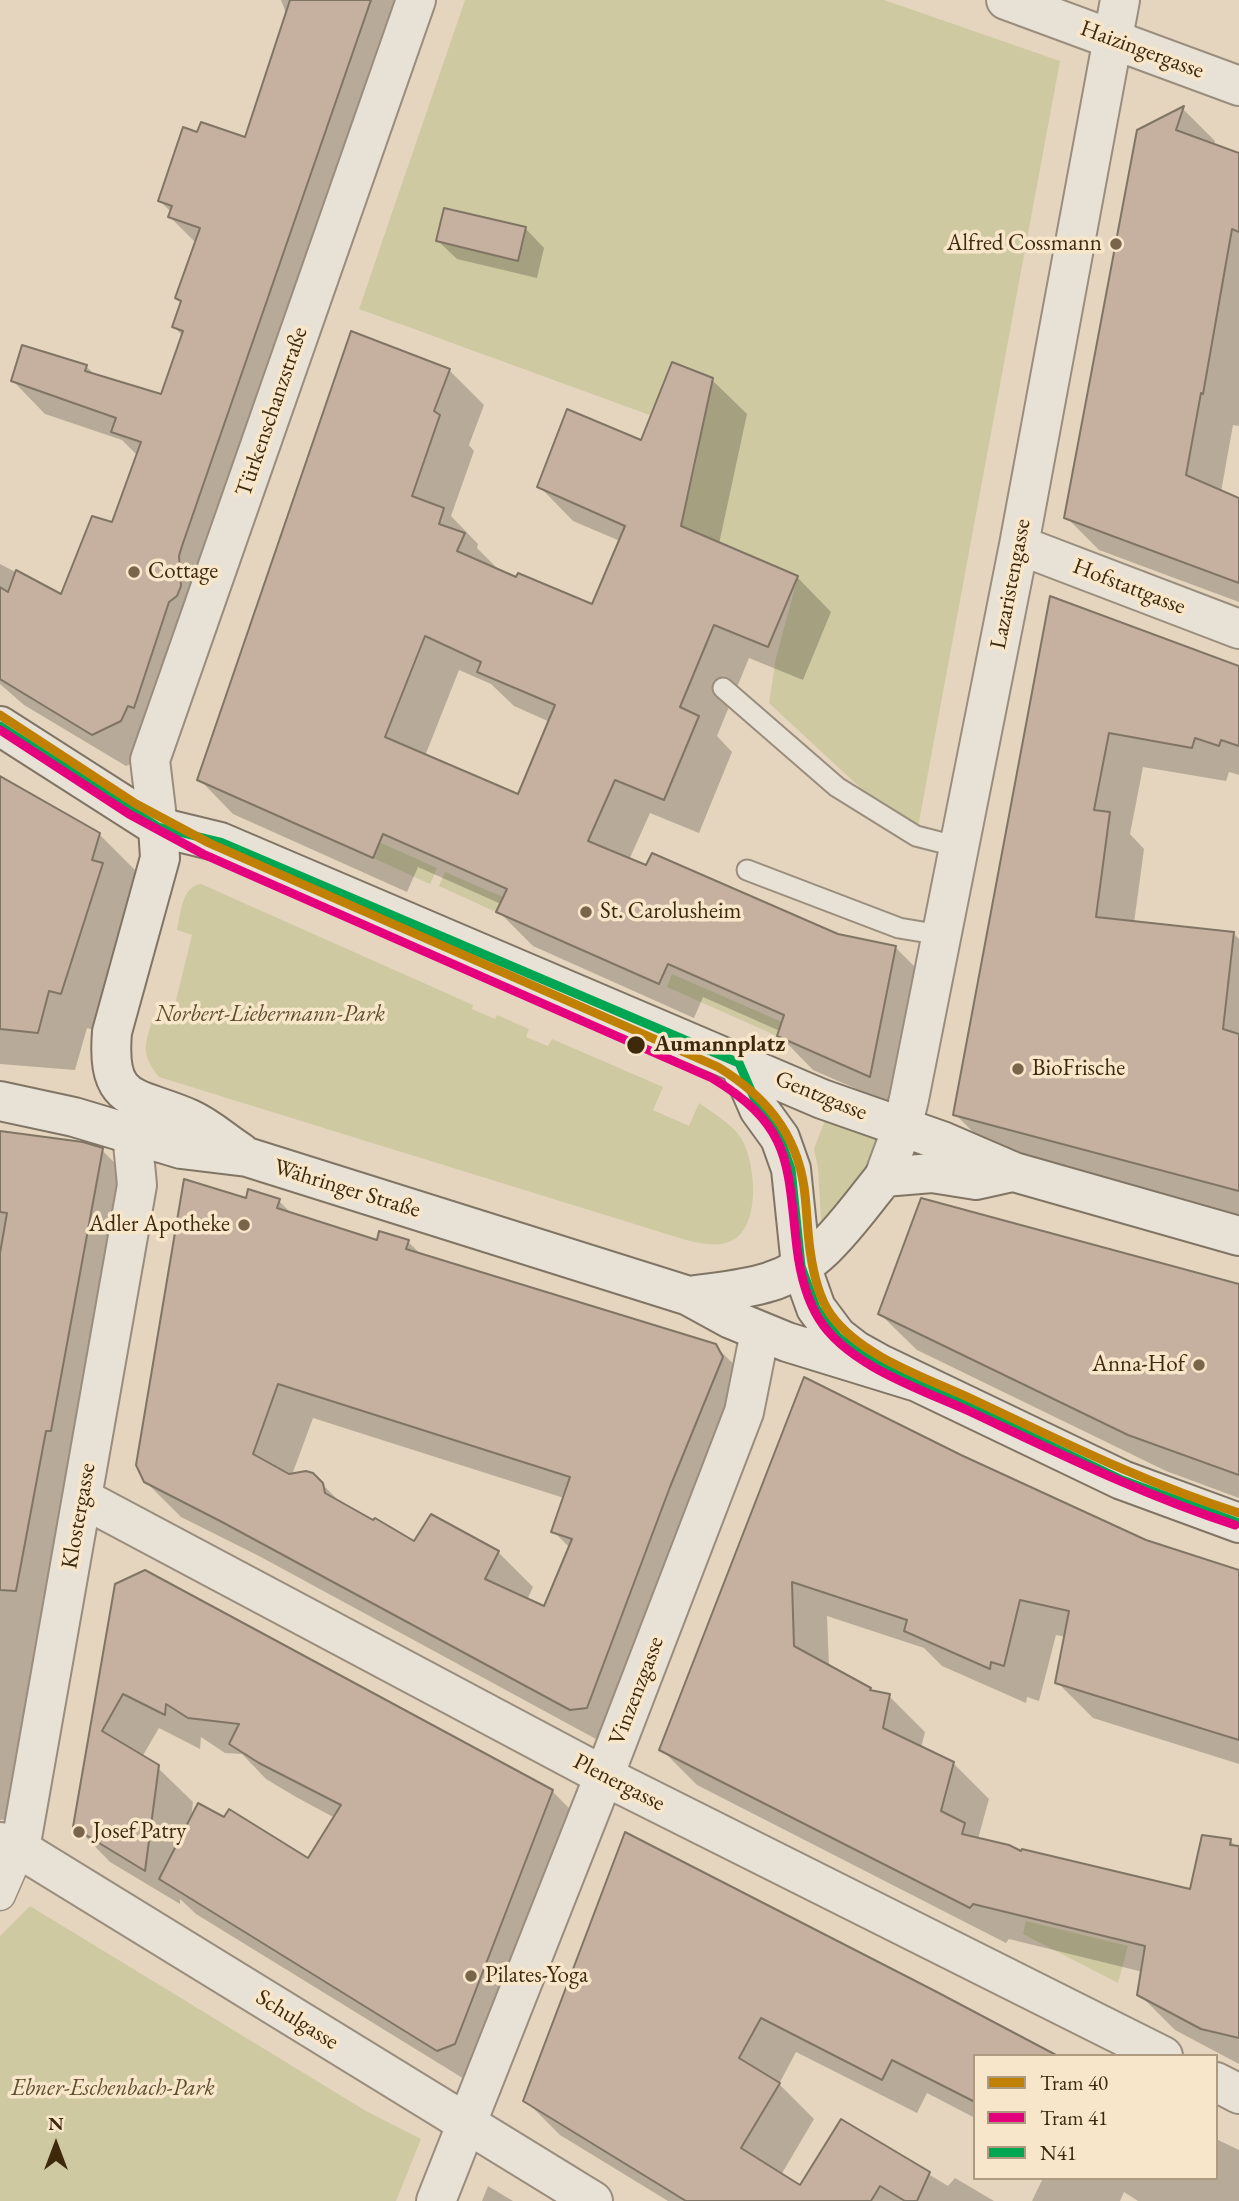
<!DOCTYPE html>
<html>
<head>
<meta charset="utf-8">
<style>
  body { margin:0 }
  #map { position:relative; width:1239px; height:2201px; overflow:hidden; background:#e5d5be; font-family:"EB Garamond",serif }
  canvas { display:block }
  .legend { position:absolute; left:973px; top:2054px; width:245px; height:126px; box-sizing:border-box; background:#f8e6ca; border:2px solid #ae9a7e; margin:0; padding:9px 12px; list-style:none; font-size:21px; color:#3e290d }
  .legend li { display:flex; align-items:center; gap:14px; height:35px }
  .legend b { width:35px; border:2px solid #ae9a7e }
  .north { position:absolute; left:21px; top:2110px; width:70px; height:70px; -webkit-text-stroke:5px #f8e6ca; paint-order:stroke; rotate:0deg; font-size:19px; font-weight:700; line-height:28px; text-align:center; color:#3e290d }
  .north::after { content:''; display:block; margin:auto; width:24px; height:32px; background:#3e290d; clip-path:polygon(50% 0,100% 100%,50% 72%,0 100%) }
</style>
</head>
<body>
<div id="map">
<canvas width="1239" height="2201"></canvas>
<ul class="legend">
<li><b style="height:9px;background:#c08004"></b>Tram 40</li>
<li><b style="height:9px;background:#e5007d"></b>Tram 41</li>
<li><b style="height:9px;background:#00a651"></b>N41</li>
</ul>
<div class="north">N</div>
</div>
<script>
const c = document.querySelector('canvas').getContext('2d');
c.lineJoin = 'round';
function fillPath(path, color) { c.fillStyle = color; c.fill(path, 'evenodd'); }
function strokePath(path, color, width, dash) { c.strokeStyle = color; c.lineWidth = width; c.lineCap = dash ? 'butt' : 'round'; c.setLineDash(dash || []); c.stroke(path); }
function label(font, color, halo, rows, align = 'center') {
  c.font = font + ' "EB Garamond",serif'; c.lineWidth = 7; c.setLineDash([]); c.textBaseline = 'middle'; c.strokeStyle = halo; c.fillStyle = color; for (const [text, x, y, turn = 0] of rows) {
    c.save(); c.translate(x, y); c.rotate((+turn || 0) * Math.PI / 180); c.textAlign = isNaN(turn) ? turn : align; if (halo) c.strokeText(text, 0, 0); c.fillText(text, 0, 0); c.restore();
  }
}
const green = new Path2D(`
  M465,0H884L1060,61L918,827L868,795L769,703L776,658L798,576L681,526L696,463L699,433L359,309Z
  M379,842L437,868L430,884L373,858Z
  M445,872L503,897L496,912L439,886Z
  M201,884L473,1005L472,1009L495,1019L497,1015L529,1029L526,1037L548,1046L552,1039L663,1087L653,1110L689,1126L699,1103C713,1113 732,1124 741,1138C756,1162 762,1230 729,1242C714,1247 700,1243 686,1240L159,1077C141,1054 144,1048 152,1021L170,1025L192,935L177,930C181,913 181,887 201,884Z
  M672,974L782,1022L777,1036L667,987Z
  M827,1115L877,1137L879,1149L832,1220L825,1223L821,1219L818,1168L814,1149Z
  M30,1906L366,2111L421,2139L396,2201H0V1936Z
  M1026,1921L1128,1946L1118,1983L1023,1934Z`);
const shadow = new Path2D(`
  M281,0H414L153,753L126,766L24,705L0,684V564L62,596L113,524L138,456L122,440L45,414L13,381L86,366L96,376L162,396L183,336L174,327L182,303L177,298L196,243L170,217L171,212L160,201L198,134L246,139L287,16Z
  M1183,109L1215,141L1214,146L1239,155V426L1233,425L1221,492L1239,498V602L1099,550L1066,517L1138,131Z
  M446,210L526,229L544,248L537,278L457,259L438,241Z
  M449,370L484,405L469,445L474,451L451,516L478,544L477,548L498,569L497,571L593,607L620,541L573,521L539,486L642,442L712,380L747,414L719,544L797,577L831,612L803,680L749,658L717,736L732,752L699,833L650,813L629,860L838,935L895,947L930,982L905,1110L813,1070L779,1035L780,1031L703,997L694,1018L533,946L498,911L501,904L418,867L407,892L233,814L199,779ZM459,670L491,684L514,706L550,722L518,796L425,756Z
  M1051,598L1239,668V775L1229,772L1226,781L1143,767L1130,834L1144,849L1134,923L1233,933L1239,939V1216L990,1149L955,1114Z
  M0,777L99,834L137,872L98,1031L87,1028L75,1070L0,1064Z
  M0,1133L102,1150L143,1192L7,1819L0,1820Z
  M247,1200L279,1201L293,1215L378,1242H408L422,1255L715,1346L751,1381L607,1745L259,1556L181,1517L145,1481ZM313,1418L564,1498L553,1531L570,1548L545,1608L527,1600L533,1587L498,1552L415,1543L344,1506L312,1474L292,1475Z
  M1239,1285V1498L1166,1471L917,1350L880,1314Z
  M805,1379L960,1456L1145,1541L1239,1571V1764L1093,1718L1057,1682L1066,1637L1056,1635L1039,1701L1027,1697L1026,1703L942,1666L924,1648L827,1616L829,1667L872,1693L889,1696L925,1732L921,1748L953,1763L989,1799L978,1839L1022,1854L1191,1891L1230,1841L1239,1848V2064L1175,2030L1139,1994L1143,1972L1009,1939L1006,1943L697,1785L661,1749Z
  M117,1585L552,1791L587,1826L474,2085L196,1914L180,1899V1904L110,1862L75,1826ZM159,1728L200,1749L201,1737L225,1753L242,1754L266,1779L296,1797L335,1818L309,1861L191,1820L193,1802L157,1767L142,1757Z
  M626,1834L975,2056V2118L927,2093L917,2113L796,2052L779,2084L814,2119L781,2175L801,2187L842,2122L948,2186L955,2178L994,2201H668L560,2135L525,2100Z
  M1216,2139L1239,2150V2201H1138L1124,2192L1120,2201H1032L1043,2178H1216Z
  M488,2186L513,2201H482Z`);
const building = new Path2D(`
  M290,0H371L182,546L179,556L181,586L177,596L169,602L134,708L128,706L121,721L92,735L0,679V587L8,592L16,570L61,594L92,516L112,522L141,442L111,432L116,418L11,381L22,345L87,365L85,371L161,394L183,331L172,327L181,301L175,298L200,228L168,217L172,206L158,201L183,127L197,132L201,122L245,137Z
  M1184,106L1176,130L1239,153V232L1232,229L1203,394L1201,393L1186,475L1239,498V583L1064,518L1137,130Z
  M444,208L526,227L518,261L436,241Z
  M351,331L450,369L434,411L440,415L412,496L444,508L439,524L465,533L457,551L516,577L518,573L592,604L625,526L537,487L567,409L641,440L672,362L713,378L681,526L798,576L768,647L714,625L680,707L699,716L664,800L615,780L588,841L646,865L652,853L838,934L896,946L870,1077L777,1036L784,1015L668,964L659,984L496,912L507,889L383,834L373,858L197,780ZM425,636L481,662L477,672L555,705L518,794L385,737Z
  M1050,596L1239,666V746L1221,740L1219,746L1195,738L1192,748L1109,733L1094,810L1110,812L1096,917L1234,932L1223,1029L1239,1034V1191L953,1115Z
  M0,776L100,833L92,860L103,863L61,994L49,991L38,1033L0,1029Z
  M0,1131L83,1142L103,1148L51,1431H46L16,1591L0,1590V1253L7,1213L0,1212Z
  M184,1179L246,1198L248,1189L280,1199L277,1208L377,1240L379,1231L409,1240L406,1249L716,1344L723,1357L670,1487L587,1708L570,1710L222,1522L144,1482L136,1465ZM278,1384L570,1477L551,1532L572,1539L544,1606L485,1579L499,1551L431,1514L414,1541L375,1518L373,1520L325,1493L323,1483L313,1473L306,1471L289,1474L253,1454Z
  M921,1198L1239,1284V1475L1128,1435L878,1314Z
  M804,1377L961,1455L1146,1540L1239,1570V1740L1055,1683L1069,1611L1020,1600L1004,1666L991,1662L990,1669L904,1631L907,1620L792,1582L794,1646L871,1688L870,1690L890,1694L883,1728L954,1762L941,1811L965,1823L962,1834L1009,1845L1021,1851L1022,1849L1190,1889L1202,1835L1231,1839L1230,1845L1239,1846V2038L1201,2029L1137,1995L1145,1946L973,1904L970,1908L659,1750Z
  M145,1570L553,1790L455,2044L437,2051L159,1879L198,1803L224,1817L229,1809L308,1858L341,1805L259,1763L229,1744L239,1724L188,1718L166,1704L165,1715L123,1694L102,1731L159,1765L145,1871L73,1827L115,1584Z
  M625,1832L935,1991L1058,2056H975V2102L892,2060L882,2080L761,2018L739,2058L780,2083L741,2148L800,2185L841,2119L930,2172L917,2201H905L880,2186L871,2201H686L523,2101Z`);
const service = new Path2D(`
  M723,688L837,787L916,836L959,847
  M747,870L899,928L941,935`);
const pedestrian = new Path2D(`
  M0,1895L20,1849`);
const minor = new Path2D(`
  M1006,0L1239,86
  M1019,545L1239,629
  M158,827L150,760L416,0
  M884,1177L902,1128L909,1099L1019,545L1120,0
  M82,1498L604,1776L1163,2056
  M0,1842L20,1849L593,2201
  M20,1849L137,1185L132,1133
  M1216,2082L1239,2094
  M436,2201L604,1776L744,1412L760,1332`);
const secondary = new Path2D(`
  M0,726L158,827L220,842L822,1099L942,1141L1014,1172L1239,1236
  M158,827L160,858L112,1032C106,1106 136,1095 190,1119C208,1127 224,1142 240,1152
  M739,1063L759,1109L780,1138L791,1169L801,1266L816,1308L837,1336L855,1350L882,1365L1122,1480L1239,1523
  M0,1101L74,1117L181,1149L247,1157L689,1296L731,1319L787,1342L914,1381
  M689,1296C716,1292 744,1290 769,1282C820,1267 852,1216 884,1177L932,1173L976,1180L1012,1172`);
const bus1 = new Path2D(`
  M0,726L158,827L220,842L739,1063
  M739,1063L759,1109L780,1138L791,1169L801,1266L816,1308L837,1336L855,1350L882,1365L1122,1480L1239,1523`);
const tram1 = new Path2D(`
  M0,715L136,804L209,843L718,1067C764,1095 796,1132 804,1187C807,1208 807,1229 810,1250C813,1272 818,1297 831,1315C862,1358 930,1379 976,1401C1063,1442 1147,1484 1239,1513`);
const tram2 = new Path2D(`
  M0,730L129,814L203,854L712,1078C793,1127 787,1164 797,1248C800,1273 806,1298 819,1319C848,1366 923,1390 971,1412C1058,1453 1143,1495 1235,1525`);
const markers = [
  [1116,244,7,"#78654b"],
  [134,572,7,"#78654b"],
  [586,912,7,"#78654b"],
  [636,1045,10,"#3e290d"],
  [1018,1069,7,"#78654b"],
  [244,1225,7,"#78654b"],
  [1199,1365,7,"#78654b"],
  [79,1832,7,"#78654b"],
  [471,1976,7,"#78654b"]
];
const streetNames = [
  ["Haizingergasse",1142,50,20],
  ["Türkenschanzstraße",272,412,-71],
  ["Lazaristengasse",1011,584,-79],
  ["Hofstattgasse",1129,587,21],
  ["Gentzgasse",821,1096,22],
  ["Währinger Straße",347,1189,17],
  ["Klostergasse",79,1516,-80],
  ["Vinzenzgasse",637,1691,-69],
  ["Plenergasse",619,1783,27],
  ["Schulgasse",297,2020,32]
];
const poiNames = [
  ["Alfred Cossmann",1102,244,"right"],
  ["Cottage",148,572],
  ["St. Carolusheim",600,912],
  ["BioFrische",1032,1069],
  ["Adler Apotheke",230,1225,"right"],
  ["Anna-Hof",1185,1365,"right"],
  ["Josef Patry",93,1832],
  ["Pilates-Yoga",485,1976]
];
const parkNames = [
  ["Norbert-Liebermann-Park",270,1015],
  ["Ebner-Eschenbach-Park",113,2089]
];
const stopNames = [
  ["Aumannplatz",654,1045]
];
fillPath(green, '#cec9a1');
fillPath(shadow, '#0003');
fillPath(building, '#c6b09f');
strokePath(building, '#807565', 2);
strokePath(service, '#998d7d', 23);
strokePath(pedestrian, '#998d7d', 33);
strokePath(minor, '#998d7d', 42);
strokePath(secondary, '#807565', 42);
strokePath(service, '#e8e1d5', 19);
strokePath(pedestrian, '#e8e1d5', 30);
strokePath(minor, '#e8e1d5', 38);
strokePath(secondary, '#e8e1d5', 38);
strokePath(bus1, '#00a651', 9);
strokePath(tram1, '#c08004', 9);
strokePath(tram2, '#e5007d', 9);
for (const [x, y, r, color] of markers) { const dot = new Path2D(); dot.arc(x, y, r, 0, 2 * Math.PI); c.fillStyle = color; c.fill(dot); strokePath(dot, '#f8e6ca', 2.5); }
label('23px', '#3e290d', '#f8e6ca', streetNames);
label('23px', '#3e290d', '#f8e6ca', poiNames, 'left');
label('italic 23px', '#5e4e2c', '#f8e6ca', parkNames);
label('bold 23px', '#3e290d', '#f8e6ca', stopNames, 'left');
</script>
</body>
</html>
